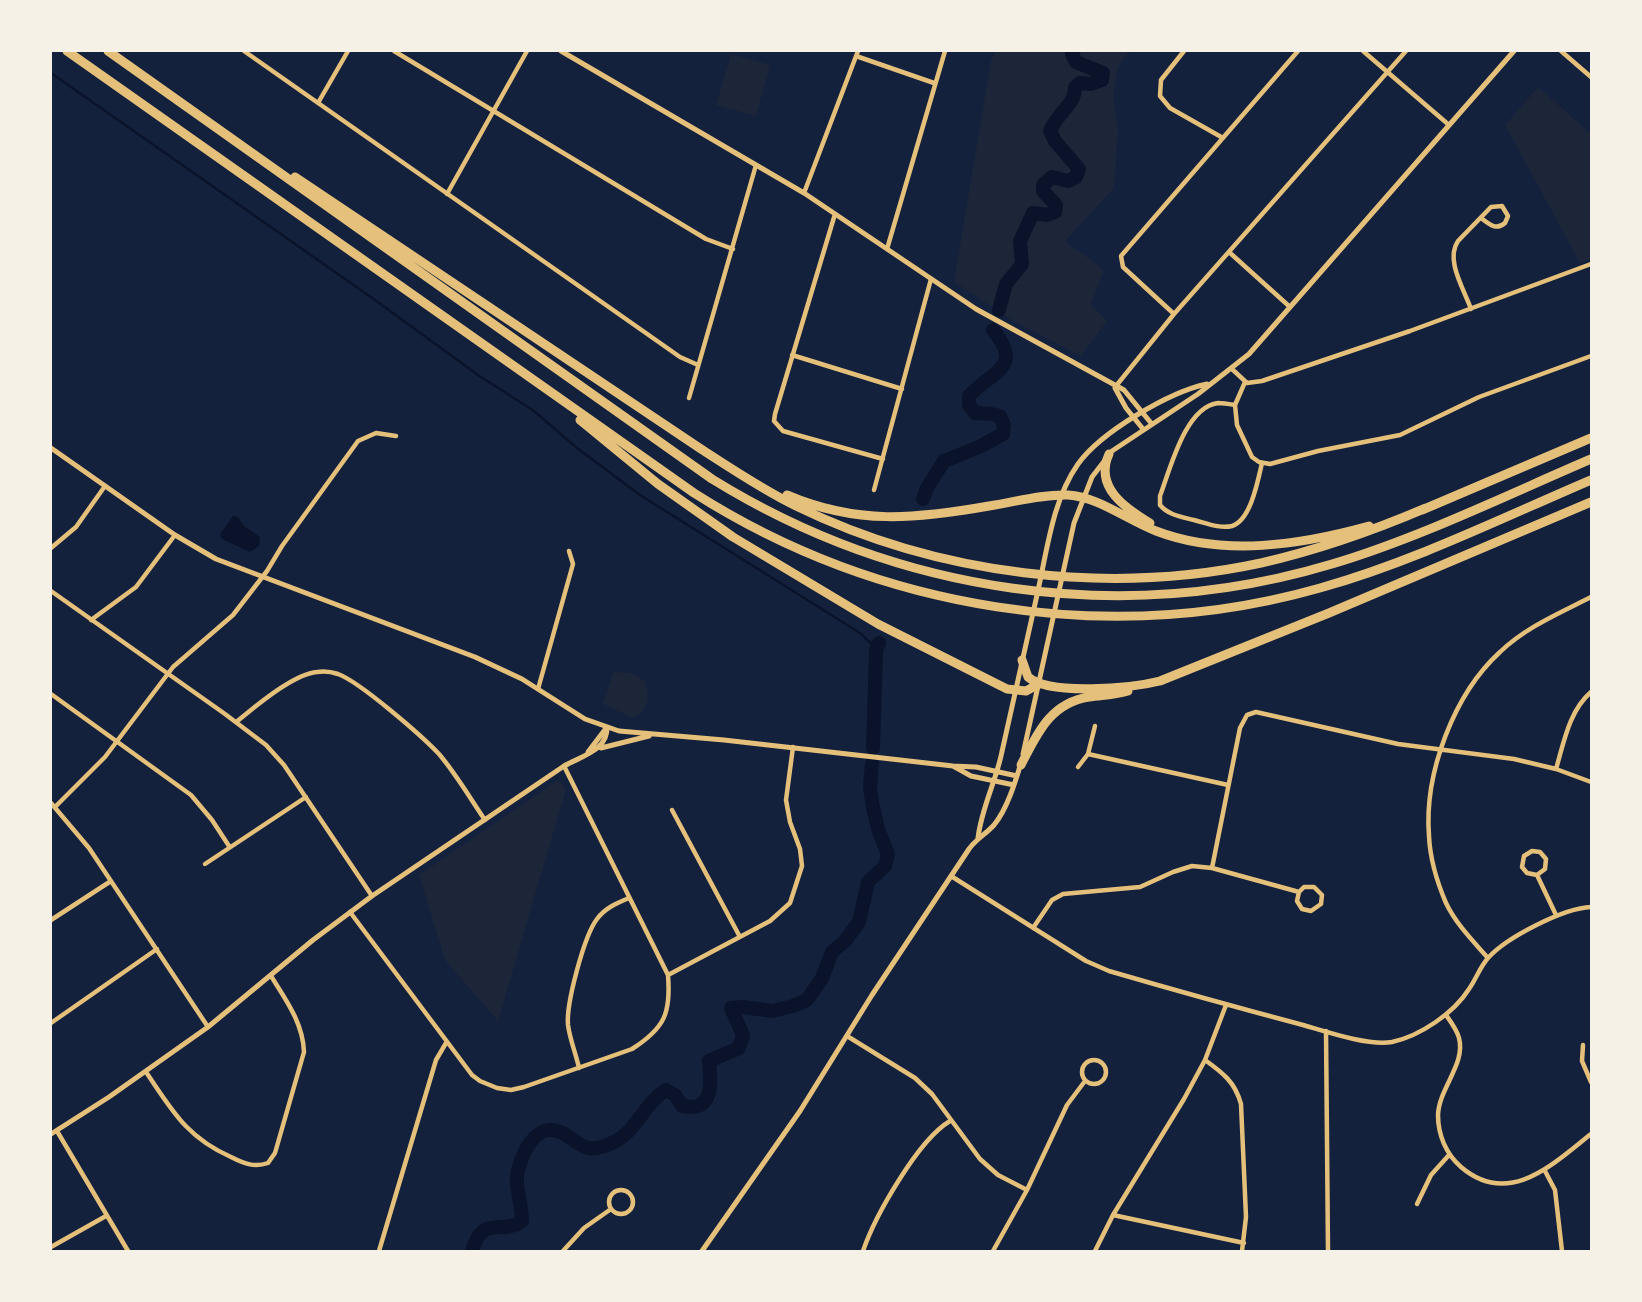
<!DOCTYPE html>
<html>
<head>
<meta charset="utf-8">
<style>
  body { margin:0 }
  #map { position:relative; width:1642px; height:1302px; overflow:hidden; background:#14213d; font-family:"Work Sans",sans-serif }
  canvas { display:block }
  .frame { position:absolute; inset:0; border:52px solid #f6f1e7; pointer-events:none }
</style>
</head>
<body>
<div id="map">
<canvas width="1642" height="1302"></canvas>
<div class="frame"></div>
</div>
<script>
const c = document.querySelector('canvas').getContext('2d');
c.lineJoin = 'round';
function fillPath(path, color) { c.fillStyle = color; c.fill(path, 'evenodd'); }
function strokePath(path, color, width, dash) { c.strokeStyle = color; c.lineWidth = width; c.lineCap = dash ? 'butt' : 'round'; c.setLineDash(dash || []); c.stroke(path); }
const green = new Path2D(`
  M995,51H1129L1118,67L1113,97L1118,129L1114,188L1065,241L1104,270L1091,304L1107,321L1081,356L1015,322L954,282L991,61Z
  M731,54L770,65L756,116L716,105Z
  M1538,87L1591,134V259L1580,263L1505,125Z
  M613,672L632,673L645,681C650,697 649,710 633,718L603,704Z
  M558,780L566,789L498,1021L445,960L419,875Z`);
const water = new Path2D(`
  M233,516L238,517L244,526L260,537L259,546L250,552L222,539L220,534Z`);
const stream = new Path2D(`
  M51,73L375,300L478,375L534,411L577,448L640,495L860,633L876,648`);
const river = new Path2D(`
  M999,310L1006,284L1022,264L1020,241L1033,213L1047,215L1055,212L1056,205L1043,191V185L1052,177L1068,181L1076,177L1079,169L1055,141L1050,131C1057,113 1076,104 1075,87L1080,83L1091,84L1102,80L1103,73L1076,62L1072,54L1073,51
  M923,499L927,488L944,461L979,447L1003,434L1004,425L1000,416L991,414L975,413L969,405V396C993,370 1024,368 993,330
  M873,748L876,651L879,643
  M472,1251C483,1213 502,1236 522,1221C522,1208 518,1196 517,1183C515,1167 531,1127 553,1130C578,1134 578,1159 612,1143C637,1132 643,1104 666,1090L675,1095L682,1106C715,1112 711,1083 709,1061L739,1048L743,1035L731,1008L743,1007L772,1011L793,1006L807,1000L822,978L832,952L845,941L859,922L868,882L885,866L888,854L879,832L873,808L870,787L872,763`);
const minor = new Path2D(`
  M244,51L680,357L698,365
  M394,51L706,239L733,249
  M1184,51L1161,80L1160,96L1170,108L1223,138
  M1363,51L1449,125
  M1561,51L1591,77
  M856,56L934,83
  M318,103L348,51
  M804,193L858,51
  M447,194L527,51
  M835,214L775,414L774,421L783,431L883,459
  M887,249L945,51
  M1229,252L1290,307
  M1471,309C1464,289 1445,260 1458,241L1491,207L1502,206L1508,216L1505,223C1496,231 1489,224 1481,218
  M1174,314L1123,267L1121,256L1298,51
  M792,355L902,389
  M1232,369L1247,383L1262,381L1410,331L1591,264
  M1245,382L1235,405L1237,425L1252,457L1259,462L1270,464L1318,451L1400,435L1479,397L1591,356
  M1116,386L1174,314L1406,51
  M689,398L756,165
  M1235,405C1229,404 1223,403 1218,403C1185,407 1170,470 1160,496V505C1168,515 1182,517 1194,520C1206,523 1220,529 1232,526C1251,520 1258,480 1262,463
  M874,490L931,279
  M51,548L76,527L105,486
  M51,591L225,714L266,745L284,765L372,896
  M91,620L136,587L175,535
  M538,689L573,564L569,551
  M51,694L191,795L212,820L229,846
  M236,722C255,707 293,674 317,672C324,671 332,672 338,674C360,682 422,736 439,754C456,774 470,798 485,820
  M1088,754L1228,785
  M1078,767L1088,754L1095,726
  M1556,769C1564,742 1569,711 1591,692
  M51,803L89,848L208,1027
  M55,807L105,757L173,667L233,615L267,571L282,546L358,441L376,433L396,436
  M672,810L740,937
  M205,864L306,797
  M1212,868L1240,728L1247,715L1256,712L1398,744L1514,759L1556,769L1591,782
  M1537,875L1527,873L1522,867L1524,856L1532,851L1540,852L1546,859L1545,869L1537,875L1556,915
  M951,876L1086,961L1109,971C1174,990 1239,1008 1303,1025C1327,1032 1368,1046 1392,1042C1420,1036 1454,1013 1469,989C1476,979 1480,967 1488,958C1507,937 1564,908 1591,907
  M350,912L472,1075L480,1081L497,1088L511,1090L524,1087L632,1049C665,1028 671,1013 668,975L564,766
  M51,920L111,881
  M1033,928L1052,900L1063,894L1140,887L1173,872L1192,866L1212,868L1299,892L1304,887H1314L1322,895L1321,904L1311,911L1302,909L1297,901L1299,892
  M1488,958C1473,941 1456,924 1446,903C1437,882 1430,858 1429,836C1424,773 1454,694 1500,652C1526,627 1560,613 1591,597
  M668,975L770,921L790,903L802,866L800,849L790,822L786,800L793,747
  M1446,1015C1451,1022 1457,1030 1459,1038C1466,1064 1439,1088 1438,1115C1438,1135 1446,1154 1461,1167C1509,1208 1553,1164 1591,1134
  M51,1023L157,949
  M1326,1031L1328,1251
  M847,1036L915,1078L932,1094L980,1159L998,1175L1027,1190
  M1583,1045L1582,1061L1591,1082
  M1205,1060C1223,1073 1235,1082 1241,1104L1246,1217L1242,1251
  M1082 1072a12 12 0 1 1 24 0a12 12 0 1 1-24 0Z
  M579,1068C576,1054 570,1040 568,1025C566,1004 584,936 597,919C605,908 617,903 629,898
  M146,1072C172,1110 186,1137 231,1157C243,1163 254,1168 268,1163L275,1153L304,1052C303,1023 286,1000 271,976
  M57,1131L128,1251
  M1545,1171L1555,1190L1562,1251
  M609 1202a12 12 0 1 1 24 0a12 12 0 1 1-24 0Z
  M1417,1204L1431,1175L1449,1155
  M1113,1215L1244,1243
  M51,1247L106,1216
  M379,1251L436,1060L446,1043
  M563,1251L584,1228L611,1209
  M863,1251C875,1216 918,1140 950,1121
  M993,1251L1027,1190L1067,1105L1085,1081
  M1095,1251L1113,1215L1184,1099L1205,1060L1226,1005`);
const tertiary = new Path2D(`
  M561,51L804,193L976,309L1124,390L1151,423
  M1115,388L1126,408L1143,429
  M51,448L175,535L216,559L475,657L522,679L585,719L619,731L724,740L953,766L976,767L1017,776
  M601,748L649,736
  M588,752L607,727
  M1023,754L1074,523L1092,477L1112,451L1198,394L1249,354L1514,51
  M953,766L971,776L1014,785
  M978,838C981,810 995,783 1001,756C1013,702 1025,649 1037,595C1047,552 1052,501 1078,464C1101,432 1169,392 1207,384
  M51,1134L109,1097L208,1027L313,940L372,896L564,766C582,756 608,750 607,727
  M702,1251L800,1111L872,995L969,849C976,839 986,834 994,825C1007,809 1015,783 1021,763`);
const motorway = new Path2D(`
  M67,51L694,493C878,610 1109,648 1320,588C1413,562 1502,518 1591,480
  M108,51L712,479C898,594 1122,627 1332,564C1419,538 1507,495 1591,459
  M295,177L701,449C732,469 763,490 796,506C937,575 1108,596 1261,563C1318,550 1372,531 1426,508
  M580,420L658,484L733,537L878,624L1007,689L1026,691L1039,684
  M1109,454C1094,487 1125,508 1150,523
  M787,495C857,525 916,519 989,506C1015,502 1042,494 1068,495C1099,497 1127,520 1156,531C1224,557 1300,545 1369,526
  M1422,510L1591,438
  M1022,660L1028,677C1050,696 1132,688 1160,681L1329,613L1591,502
  M1021,765C1037,734 1050,703 1089,697C1102,695 1116,695 1128,691`);
fillPath(green, '#1d2539');
fillPath(water, '#0b132b');
strokePath(stream, '#0b132b', 2.5);
strokePath(river, '#0b132b', 14);
strokePath(minor, '#e5c07b', 4.5);
strokePath(tertiary, '#e5c07b', 5);
strokePath(motorway, '#e5c07b', 9);
</script>
</body>
</html>
